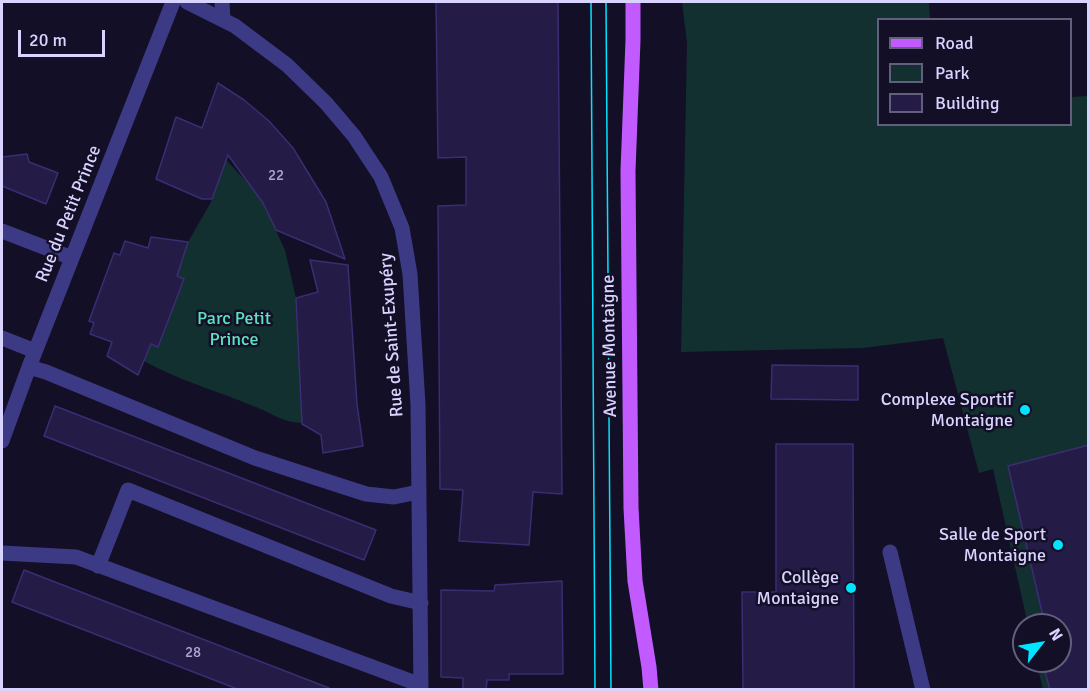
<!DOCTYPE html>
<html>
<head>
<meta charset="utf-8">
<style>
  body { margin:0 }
  #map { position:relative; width:1090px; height:691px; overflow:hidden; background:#130f26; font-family:Signika,sans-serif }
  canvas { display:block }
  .frame { position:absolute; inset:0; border:3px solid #d9d4ff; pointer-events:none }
  .legend { position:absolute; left:877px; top:18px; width:195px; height:108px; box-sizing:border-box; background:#130f26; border:2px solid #625e7d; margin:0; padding:8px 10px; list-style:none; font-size:18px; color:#d9d4ff }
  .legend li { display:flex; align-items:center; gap:12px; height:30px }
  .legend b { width:30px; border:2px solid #625e7d }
  .north { position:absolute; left:1012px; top:613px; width:60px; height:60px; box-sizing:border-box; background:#130f26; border:2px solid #625e7d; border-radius:50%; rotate:59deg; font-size:16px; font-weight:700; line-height:24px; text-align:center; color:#d9d4ff }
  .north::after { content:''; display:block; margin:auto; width:21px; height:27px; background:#00e5ff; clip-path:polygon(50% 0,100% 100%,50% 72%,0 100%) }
  .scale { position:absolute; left:18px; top:30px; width:87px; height:27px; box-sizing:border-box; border:3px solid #d9d4ff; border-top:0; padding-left:8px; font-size:18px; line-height:21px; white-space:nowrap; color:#d9d4ff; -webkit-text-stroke:4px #130f26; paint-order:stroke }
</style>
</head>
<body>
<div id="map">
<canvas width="1090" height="691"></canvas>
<div class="frame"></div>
<ul class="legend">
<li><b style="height:8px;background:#c25bff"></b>Road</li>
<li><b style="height:16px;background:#12302f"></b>Park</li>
<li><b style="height:16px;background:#241b47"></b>Building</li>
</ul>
<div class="north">N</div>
<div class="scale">20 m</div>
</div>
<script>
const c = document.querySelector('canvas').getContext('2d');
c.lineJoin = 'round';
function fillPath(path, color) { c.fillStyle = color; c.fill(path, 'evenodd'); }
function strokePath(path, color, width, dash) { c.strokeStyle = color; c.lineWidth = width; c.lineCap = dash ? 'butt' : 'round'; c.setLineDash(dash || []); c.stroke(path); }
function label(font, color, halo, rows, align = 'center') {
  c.font = font + ' Signika,sans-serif'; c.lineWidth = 5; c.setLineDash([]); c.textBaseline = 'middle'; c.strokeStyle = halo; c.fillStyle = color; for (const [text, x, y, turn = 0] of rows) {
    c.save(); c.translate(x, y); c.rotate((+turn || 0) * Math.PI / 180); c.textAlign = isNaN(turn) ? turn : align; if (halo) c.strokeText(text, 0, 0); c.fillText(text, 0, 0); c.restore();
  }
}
const green = new Path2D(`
  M682,2H929L930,19L878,20V124H1070L1071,97L1088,96V689H1043L1036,661H1060V625H1028L993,469L979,473L943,338L863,348L681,352L687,43Z
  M226,160L248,183L263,203L285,250L296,298L302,423C281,422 272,413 253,406C217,391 178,380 144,361L151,345L158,347L184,280L177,276L188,242L211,202Z`);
const building = new Path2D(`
  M436,2H558L562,494L533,492L529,545L459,541L463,490L440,489L438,206L466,205V157L438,158Z
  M218,83L244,100L269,121L293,148L326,202L345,259L276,230L263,203L228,155L212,199H202L156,179L176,117L202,128Z
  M27,154L29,162L58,173L46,204L2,186V157Z
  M151,237L188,242L177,276L184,279L158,347L151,344L138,375L107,356L112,342L90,334L94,323L89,321L114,253L120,255L125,241L148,248Z
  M310,260L348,265L357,404L363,446L323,453L321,435L302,424L296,298L318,292Z
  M772,365L858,366V400L771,399Z
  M55,406L376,530L364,560L44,436Z
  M776,444H853L854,690H743L742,592H776Z
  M1089,445V690H1050L1042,661H1060V625H1045L1008,466Z
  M24,570L329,688V690H240L12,602Z
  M562,581L563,674H509V680H487L486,690H463V678L441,677V590L494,591L495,585Z`);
const minor = new Path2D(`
  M187,2L235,26L287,65L326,103L354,136L381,177L402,228L410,274L418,405L421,690
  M222,2L223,20
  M2,231L72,258
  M2,338L35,351
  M29,367L46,372L255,458L366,494L394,497L418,492
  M2,441L29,367L173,2
  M890,552L923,690
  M2,553L76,557L421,685
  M98,566L128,490L391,596L421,603`);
const major = new Path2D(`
  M633,2V40L628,171L631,508L635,581L649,667L651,690`);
const tram = new Path2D(`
  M591,2L595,690
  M606,2L611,690`);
const markers = [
  [1025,410,6,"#00e5ff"],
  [1058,545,6,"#00e5ff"],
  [851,588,6,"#00e5ff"]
];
const numberNames = [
  ["22",276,176],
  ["28",193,653]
];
const streetNames = [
  ["Rue du Petit Prince",69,214,-68],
  ["Rue de Saint-Exupéry",392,335,-94],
  ["Avenue Montaigne",610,346,-91]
];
const parkNames = [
  ["Parc Petit",234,319],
  ["Prince",234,340]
];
const poiNames = [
  ["Complexe Sportif",1013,400],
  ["Montaigne",1013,421],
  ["Salle de Sport",1046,535],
  ["Montaigne",1046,556],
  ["Collège",839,578],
  ["Montaigne",839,599]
];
fillPath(green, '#12302f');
fillPath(building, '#241b47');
strokePath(building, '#3b2d73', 1.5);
strokePath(minor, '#3d3a85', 15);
strokePath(major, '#c25bff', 15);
strokePath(tram, '#00e5ff', 1.5);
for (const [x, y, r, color] of markers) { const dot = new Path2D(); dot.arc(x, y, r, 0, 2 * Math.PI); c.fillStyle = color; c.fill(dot); strokePath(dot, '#130f26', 2); }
label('15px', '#aca6d1', null, numberNames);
label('18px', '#d9d4ff', '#130f26', streetNames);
label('18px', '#5fe0c0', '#130f26', parkNames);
label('18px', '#d9d4ff', '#130f26', poiNames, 'right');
</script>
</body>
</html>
